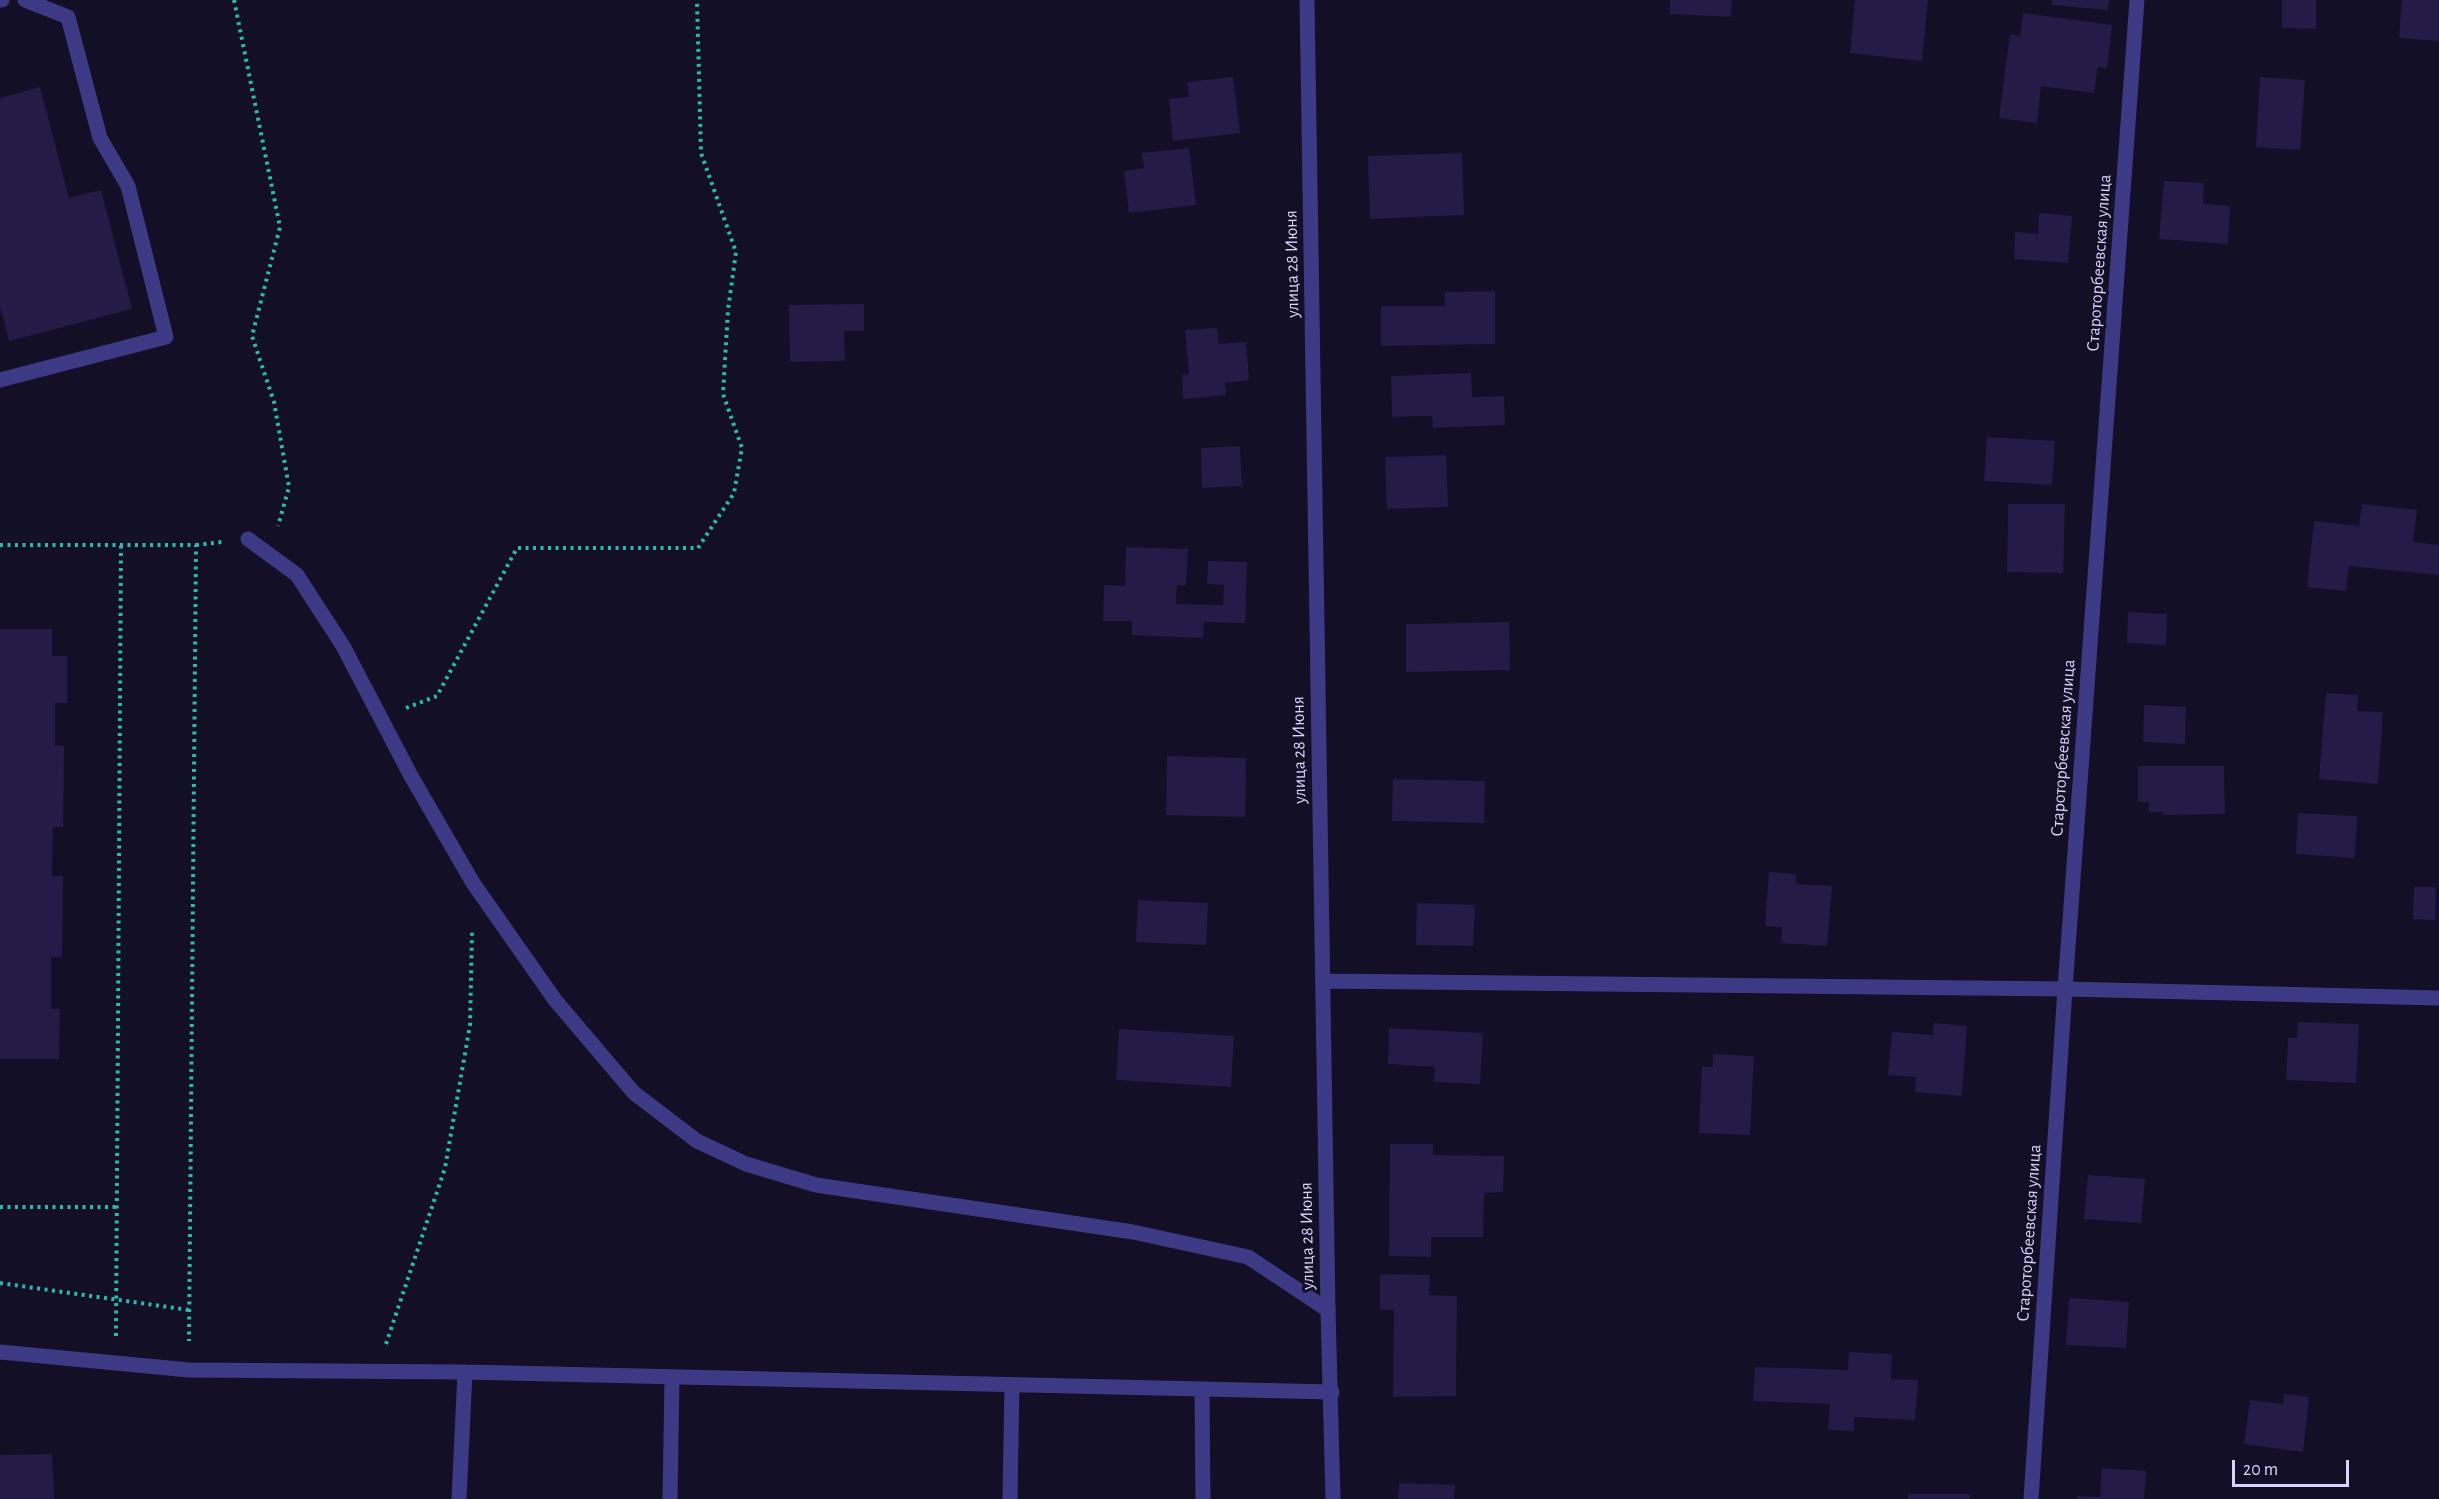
<!DOCTYPE html>
<html>
<head>
<meta charset="utf-8">
<style>
  body { margin:0 }
  #map { position:relative; width:2439px; height:1499px; overflow:hidden; background:#130f26; font-family:"Alegreya Sans",sans-serif }
  canvas { display:block }
  .scale { position:absolute; left:2232px; top:1460px; width:117px; height:27px; box-sizing:border-box; border:3px solid #d9d4ff; border-top:0; padding-left:8px; font-size:18px; line-height:21px; white-space:nowrap; color:#d9d4ff; -webkit-text-stroke:4px #130f26; paint-order:stroke }
</style>
</head>
<body>
<div id="map">
<canvas width="2439" height="1499"></canvas>
<div class="scale">20 m</div>
</div>
<script>
const c = document.querySelector('canvas').getContext('2d');
c.lineJoin = 'round';
function fillPath(path, color) { c.fillStyle = color; c.fill(path, 'evenodd'); }
function strokePath(path, color, width, dash) { c.strokeStyle = color; c.lineWidth = width; c.lineCap = dash ? 'butt' : 'round'; c.setLineDash(dash || []); c.stroke(path); }
function label(font, color, halo, rows, align = 'center') {
  c.font = font + ' "Alegreya Sans",sans-serif'; c.lineWidth = 6; c.setLineDash([]); c.textBaseline = 'middle'; c.strokeStyle = halo; c.fillStyle = color; for (const [text, x, y, turn = 0] of rows) {
    c.save(); c.translate(x, y); c.rotate((+turn || 0) * Math.PI / 180); c.textAlign = isNaN(turn) ? turn : align; if (halo) c.strokeText(text, 0, 0); c.fillText(text, 0, 0); c.restore();
  }
}
const building = new Path2D(`
  M1670,0H1732L1731,17L1670,14Z
  M1855,0H1928L1922,61L1850,53Z
  M2052,0H2109L2108,10L2052,5Z
  M2282,0H2316V29L2282,28Z
  M2402,0H2439V41L2399,38Z
  M2023,13L2112,25L2107,68L2098,67L2094,93L2041,86L2037,123L1999,118L2010,34L2020,36Z
  M1233,77L1240,133L1173,141L1169,99L1189,97L1187,82Z
  M2260,77L2305,80L2300,150L2256,147Z
  M40,87L69,198L101,190L132,309L9,341L0,306V98Z
  M1189,148L1196,205L1129,213L1124,171L1144,168L1142,153Z
  M1462,153L1464,215L1370,219L1368,156Z
  M2164,181L2204,183L2203,204L2230,206L2228,244L2159,239Z
  M2039,213L2072,216L2068,263L2014,259L2015,232L2038,234Z
  M1495,291V344L1381,346V306H1445V292Z
  M864,304V331H844L845,361L790,362L789,305Z
  M1217,328L1219,344L1246,342L1249,380L1225,383L1226,395L1183,399L1182,375L1189,374L1185,330Z
  M1471,373L1472,397L1504,396L1505,425L1433,428L1432,416L1392,417L1391,376Z
  M1987,437L2055,441L2052,485L1984,481Z
  M1240,446L1242,486L1202,488L1201,448Z
  M1446,455L1448,507L1387,509L1385,457Z
  M2008,504H2065L2063,573L2007,572Z
  M2362,504L2417,510L2413,542L2439,545V575L2349,566L2346,591L2307,587L2314,521L2359,526Z
  M1126,547L1188,549L1186,585H1177L1176,604L1223,605L1224,585L1207,584L1208,561L1247,562L1245,623L1204,622L1203,638L1132,635V621H1103L1104,585L1125,586Z
  M2128,612L2167,614L2166,645L2127,643Z
  M1509,622L1510,670L1406,672V624Z
  M0,629H52V656H67V703H55V745L64,746L63,827H53L52,876H63L62,957H51V1009H60L59,1059H0Z
  M2326,693L2358,695L2357,711L2383,712L2378,784L2319,779Z
  M2144,705L2186,707L2185,744L2143,742Z
  M1167,756L1246,758L1245,817L1166,815Z
  M2138,766H2224L2225,814L2163,815V812H2149V802H2138Z
  M1393,779L1485,781L1484,823L1392,821Z
  M2298,813L2357,816L2355,858L2296,854Z
  M1769,872L1796,874V884L1832,886L1827,946L1781,943L1782,927L1765,926Z
  M2414,887H2436L2435,920L2413,919Z
  M1138,900L1208,903L1206,945L1136,942Z
  M1417,903L1475,905L1473,946L1416,945Z
  M2298,1022L2359,1024L2356,1083L2286,1080L2288,1038H2297Z
  M1934,1023L1967,1026L1962,1096L1915,1092L1916,1077L1888,1075L1892,1032L1933,1035Z
  M1389,1028L1483,1033L1480,1084L1434,1082L1435,1067L1388,1064Z
  M1119,1029L1234,1036L1231,1087L1116,1080Z
  M1713,1054L1754,1056L1750,1135L1699,1133L1702,1067H1713Z
  M1390,1144H1433V1155L1504,1156L1503,1192L1484,1193L1483,1237H1431V1257L1389,1256Z
  M2088,1175L2145,1179L2141,1223L2084,1219Z
  M1380,1274L1430,1275L1429,1295L1457,1296L1456,1396L1393,1397L1394,1310H1380Z
  M2069,1298L2129,1302L2126,1348L2066,1345Z
  M1849,1352L1892,1354L1891,1379L1918,1380L1915,1420L1854,1417V1431L1828,1430L1830,1404L1753,1401L1755,1367L1848,1370Z
  M2284,1394L2309,1397L2303,1452L2244,1444L2250,1400L2283,1404Z
  M52,1454L54,1499H0V1455Z
  M2102,1468L2146,1471L2144,1499H2077V1496L2100,1497Z
  M1399,1483L1455,1485L1454,1499H1398Z
  M1908,1494H1970V1499H1908Z`);
const path = new Path2D(`
  M234,0L280,227L252,336L274,402L289,487L278,526
  M0,545H196L189,1341
  M196,545L222,542
  M406,708L437,696L517,548H698L734,493L742,448L723,394L728,310L736,252L701,153L697,0
  M0,1207H117
  M0,1283L189,1310
  M116,1336L121,545
  M386,1344L445,1168L470,1025L472,932`);
const lane = new Path2D(`
  M0,0H2
  M0,380L166,337L128,186L100,138L68,17L25,0
  M248,539L297,575L343,646L411,776L473,883L555,1000L634,1093L697,1141L746,1164L816,1185L1133,1232L1248,1257L1328,1310
  M0,1352L189,1370L465,1372L1332,1392
  M1202,1389L1203,1499
  M459,1499L465,1372
  M670,1499L672,1378
  M1010,1499L1012,1385`);
const street = new Path2D(`
  M1307,0L1328,1310L1333,1499
  M1323,981L2065,989L2439,998
  M2031,1499L2065,989L2137,0`);
const streetNames = [
  ["Староторбеевская улица",2099,263,-86],
  ["улица 28 Июня",1292,264,-91],
  ["Староторбеевская улица",2063,748,-86],
  ["улица 28 Июня",1299,750,-91],
  ["Староторбеевская улица",2029,1233,-86],
  ["улица 28 Июня",1307,1236,-91]
];
fillPath(building, '#241b47');
strokePath(path, '#2fb8b0', 4, [3, 4.5]);
strokePath(lane, '#3d3a85', 15);
strokePath(street, '#3d3a85', 15);
label('18px', '#d9d4ff', '#130f26', streetNames);
</script>
</body>
</html>
